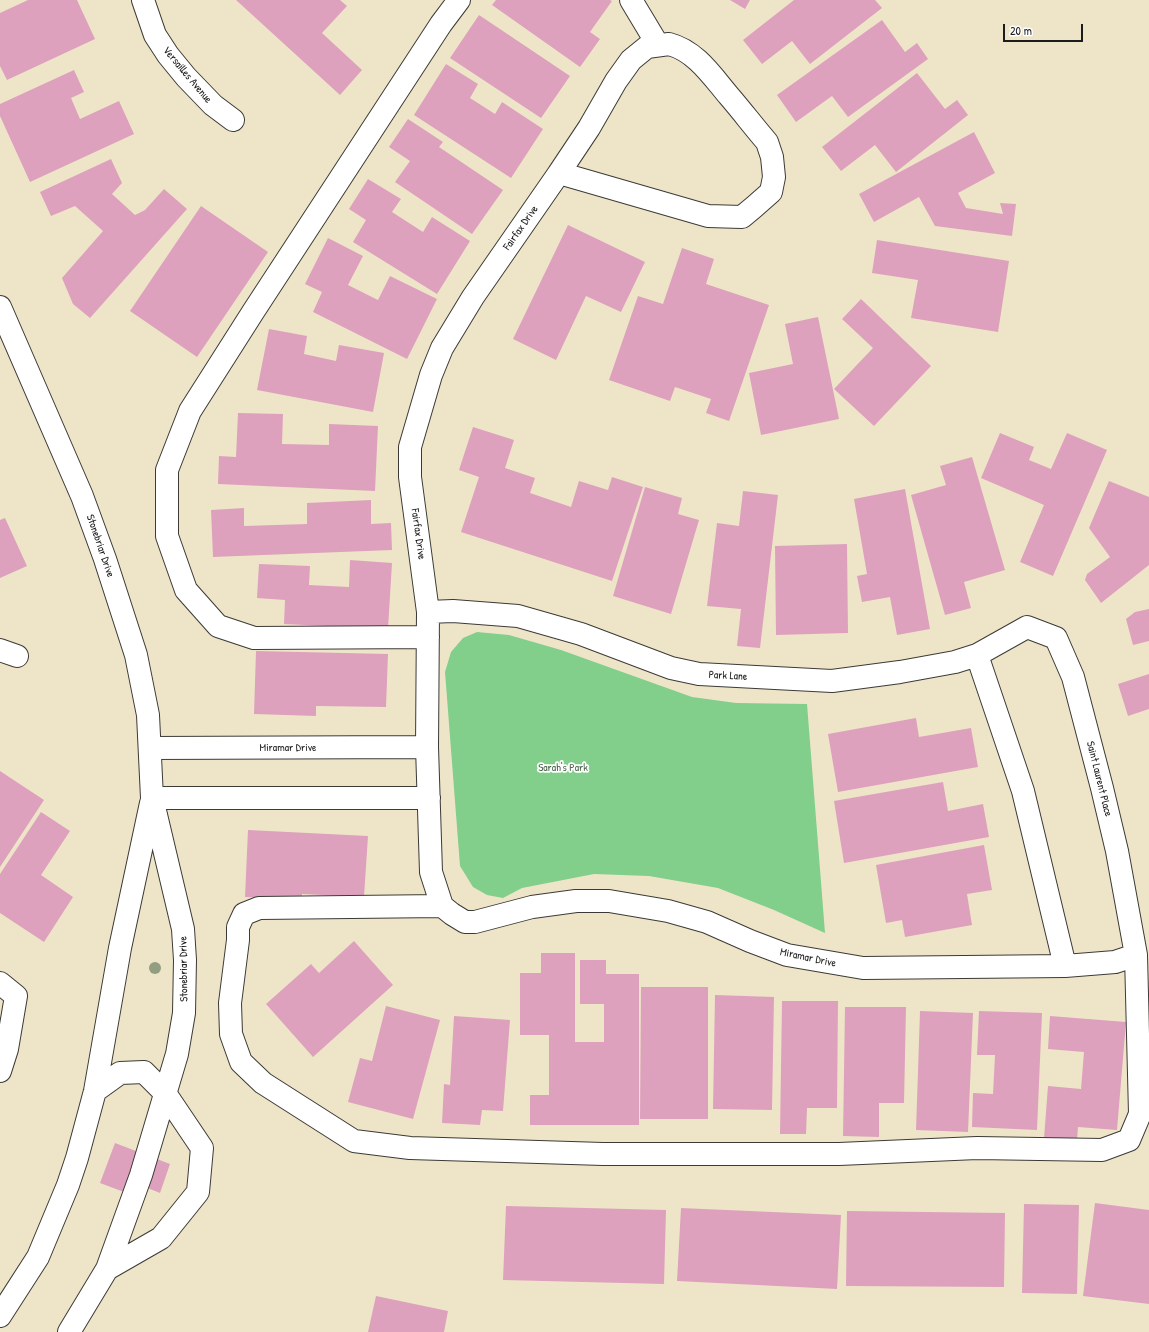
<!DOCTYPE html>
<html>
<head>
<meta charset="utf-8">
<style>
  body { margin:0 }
  #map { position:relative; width:1149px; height:1332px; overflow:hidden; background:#eee5c8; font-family:"Patrick Hand",sans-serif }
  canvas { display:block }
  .scale { position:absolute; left:1003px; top:24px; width:80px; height:18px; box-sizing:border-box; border:2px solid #1c1c1c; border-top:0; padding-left:5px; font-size:12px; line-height:14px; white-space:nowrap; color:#1c1c1c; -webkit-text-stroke:3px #fff; paint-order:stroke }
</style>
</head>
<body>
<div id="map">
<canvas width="1149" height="1332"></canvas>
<div class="scale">20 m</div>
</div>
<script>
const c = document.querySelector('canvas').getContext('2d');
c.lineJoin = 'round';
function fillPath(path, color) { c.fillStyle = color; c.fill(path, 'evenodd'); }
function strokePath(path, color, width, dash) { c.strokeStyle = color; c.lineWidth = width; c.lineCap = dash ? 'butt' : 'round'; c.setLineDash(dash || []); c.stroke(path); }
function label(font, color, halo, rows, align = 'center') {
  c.font = font + ' "Patrick Hand",sans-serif'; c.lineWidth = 3.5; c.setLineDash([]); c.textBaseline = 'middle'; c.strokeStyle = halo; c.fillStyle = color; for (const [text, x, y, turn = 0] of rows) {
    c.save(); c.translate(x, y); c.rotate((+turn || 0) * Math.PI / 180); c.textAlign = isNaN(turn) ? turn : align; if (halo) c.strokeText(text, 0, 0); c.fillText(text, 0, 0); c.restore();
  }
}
const green = new Path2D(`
  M477,632L509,635L561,650L692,697L736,703L807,704L825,933L774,910L718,888L649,876L594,874L522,888L503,898L487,895L473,887L460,866L445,672L451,652L463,638Z`);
const building = new Path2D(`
  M28,0H77L95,39L7,80L0,66V13Z
  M236,0H340L347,6L322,33L362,70L340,95Z
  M496,0H610L612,1L590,32L600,39L580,67L492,5Z
  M730,0H750L745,9Z
  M794,0H875L882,8L810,64L792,41L762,64L743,40Z
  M479,15L570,76L541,118L450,58Z
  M882,20L905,52L917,43L928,59L848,117L832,96L796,122L777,95Z
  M446,64L478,84L470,98L495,114L502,102L543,129L511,178L414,115Z
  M74,70L84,92L71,98L80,119L119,101L134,134L30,182L0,116V104Z
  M917,73L945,109L957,100L968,115L896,172L875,145L841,171L822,147Z
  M408,119L443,142L439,147L503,190L472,234L395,182L410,161L389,147Z
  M974,132L995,173L958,193L966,208L1003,214L1000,203L1016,204L1012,236L935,226L919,197L874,222L859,194Z
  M111,159L122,183L112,194L135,215L145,210L164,189L187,209L90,318L73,304L62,278L103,231L75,206L51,216L40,192Z
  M368,179L401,199L392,212L423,232L432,217L470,241L437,294L353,242L366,220L349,209Z
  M201,206L268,252L197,357L130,311Z
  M568,225L645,262L621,312L586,296L556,360L513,339Z
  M328,238L363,256L348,285L378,300L390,276L437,299L407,359L313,312L322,292L305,284Z
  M877,240L1009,261L998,332L911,318L918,280L872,273Z
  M682,248L714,259L706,284L769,305L729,421L706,413L711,399L675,387L670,401L609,380L638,296L663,304Z
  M861,299L931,366L874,426L834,389L873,348L842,319Z
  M818,317L839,419L761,435L749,373L793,364L785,324Z
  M269,329L307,336L304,354L336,361L339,345L384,353L373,412L257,390Z
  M238,413L283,414L282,444L329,445V424L378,426L375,491L218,484L219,456L236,457Z
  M473,427L514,440L505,468L535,478L530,493L571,507L579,481L608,490L612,477L643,487L612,581L461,532L479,477L459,470Z
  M1000,433L1034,447L1029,460L1051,469L1067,433L1107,450L1053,576L1020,562L1044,505L981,478Z
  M972,457L1005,570L964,582L971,608L945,615L911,495L946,485L940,466Z
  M1109,481L1149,497V565L1101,603L1085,580L1087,574L1110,557L1089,528Z
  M645,487L682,498L678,514L699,520L671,614L613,596Z
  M905,489L930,629L897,635L890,597L862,602L857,576L867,574L854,499Z
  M743,491L778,495L760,648L737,646L741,609L707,606L717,523L739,526Z
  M371,500V524L391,523L392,550L213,557L211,510L244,508V526L307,524V503Z
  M5,518L27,566L0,578V520Z
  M847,544L848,633L776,635L775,546Z
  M350,560L392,563L388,629L284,624L285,600L257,598L259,564L310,566L309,585L349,587Z
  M1149,609V641L1133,645L1126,619L1135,612Z
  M256,651L388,654L386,707L316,706V716L254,714Z
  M1149,674V709L1128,716L1118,684Z
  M916,718L919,737L971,728L978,767L838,792L828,734Z
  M0,771L44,800L0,867Z
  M943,782L948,811L983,804L989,837L844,863L834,801Z
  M41,812L70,831L41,875L73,897L44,942L0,913V874Z
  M248,830L368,836L364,897L302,894V899L245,897Z
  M984,845L992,890L967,894L972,925L905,937L902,920L886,923L876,865Z
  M354,941L393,985L313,1057L266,1004L311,964L319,973Z
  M541,953H575V1042H604V1004H580V960H606V974H639V1125H530V1095H549V1035H520V973H541Z
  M641,987H708V1119H640Z
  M715,995L774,997L772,1110L713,1109Z
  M782,1001H838L837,1108H807L806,1134H780Z
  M386,1006L440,1020L413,1119L348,1102L360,1058L372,1061Z
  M845,1007H906L904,1103H879V1137L843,1136Z
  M920,1011L973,1013L968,1132L916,1130Z
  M979,1011L1042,1013L1037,1130L972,1127L973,1093L993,1094L995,1055H977Z
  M454,1016L510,1020L503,1111L482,1110L480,1125L442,1123L444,1084L450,1085Z
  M1050,1016L1126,1022L1117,1130L1078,1127L1077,1140L1044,1138L1048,1086L1081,1089L1084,1052L1048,1049Z
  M115,1143L170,1164L160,1193L128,1180L124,1192L100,1183Z
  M1095,1203L1149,1210V1304L1083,1296Z
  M1024,1204L1079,1205L1077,1294L1022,1293Z
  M506,1206L666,1210L664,1284L503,1280Z
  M681,1208L841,1215L837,1289L677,1281Z
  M847,1211L1005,1213L1004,1287L846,1286Z
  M376,1296L448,1311L444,1332H368Z`);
const minor = new Path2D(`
  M143,0L155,35L168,55L186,77L213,105L233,120
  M631,0L658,45
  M669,44C696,51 712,76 729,96C742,111 754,127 767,142L772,157L774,177L771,192L754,207L742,217L708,216L559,173L589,128L616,81L631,60L647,47Z
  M559,173L473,297L442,348L431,375L410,447V477L428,612L427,747L431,872L442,906L452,914L465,922H475L532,907L576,901H609L668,911L707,922L750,941L787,955L863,968L1065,966L1115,962L1136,955
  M0,307L82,496L105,559L136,655L148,715L152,798L183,929L185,960L184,1013L177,1054L141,1175L107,1269L69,1332
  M428,612L453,611L518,616L581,634L671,668L699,674L832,681L900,672L955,662L977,655L1027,627L1056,638L1073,677L1102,788L1117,851L1136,955L1140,1114L1129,1140L1102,1150L977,1148L839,1154H603L410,1148L354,1141L263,1083L241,1062L231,1034L230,1003L238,940V927L244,914L259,908L442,906
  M428,637L254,638L218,626L186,590L167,536V470L190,411L253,312L441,24L459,0
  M0,650L17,656
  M977,655L1023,791L1065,966
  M150,748L427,747
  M152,798H429
  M0,983L16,996L7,1049L0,1071
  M95,1091L120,1073L144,1072L165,1093L202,1148L198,1192L161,1238L107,1269
  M0,1316L38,1257L68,1185L77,1158L95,1091L120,948L151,803`);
const trees = [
  [155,968]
];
const streetNames = [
  ["Versailles Avenue",187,75,50],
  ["Fairfax Drive",521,228,-55],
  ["Fairfax Drive",418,534,82],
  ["Stonebriar Drive",100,546,71],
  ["Park Lane",728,676,3],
  ["Miramar Drive",288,748],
  ["Saint Laurent Place",1099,779,76],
  ["Miramar Drive",808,958,12],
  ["Stonebriar Drive",184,969,-91]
];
const parkNames = [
  ["Sarah's Park",563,768]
];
fillPath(green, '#82ce8b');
fillPath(building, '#dda1bd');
strokePath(minor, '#3c3a36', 24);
strokePath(minor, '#fff', 22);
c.fillStyle = '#919e82';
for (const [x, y] of trees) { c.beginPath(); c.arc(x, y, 6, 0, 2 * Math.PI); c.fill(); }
label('11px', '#1c1c1c', '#fff', streetNames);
label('11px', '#456348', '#fff', parkNames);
</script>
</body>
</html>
